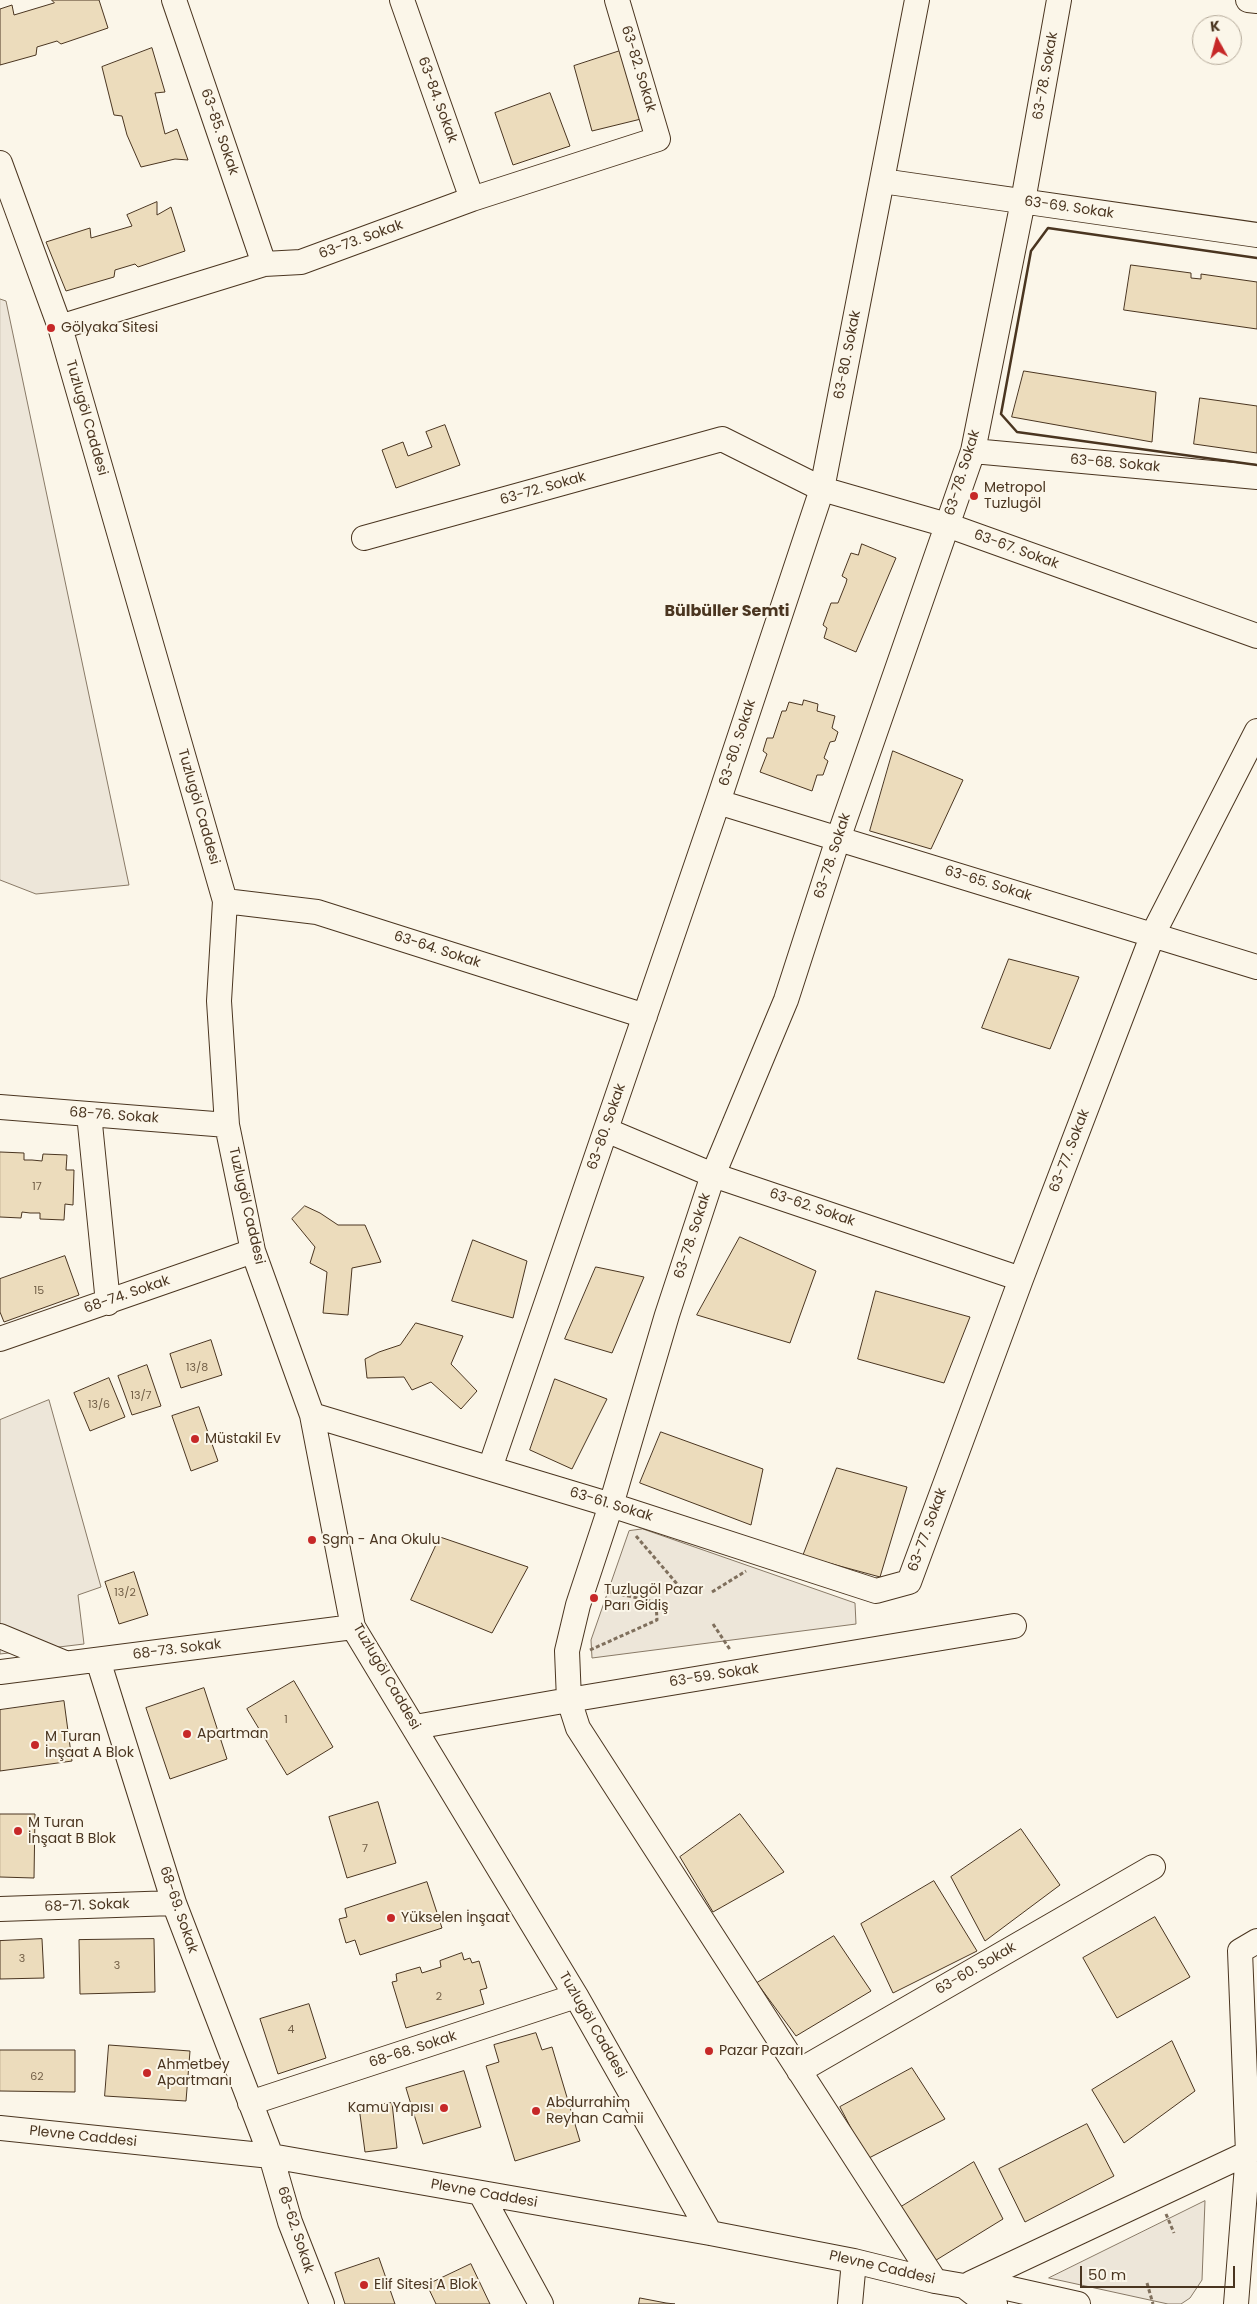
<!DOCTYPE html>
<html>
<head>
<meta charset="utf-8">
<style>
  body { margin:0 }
  #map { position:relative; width:1257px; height:2304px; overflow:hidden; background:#fbf6e9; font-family:Poppins,sans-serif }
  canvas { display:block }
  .north { position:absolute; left:1192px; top:15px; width:50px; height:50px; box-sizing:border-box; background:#fbf6e9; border:1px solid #b4a999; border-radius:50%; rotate:353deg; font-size:14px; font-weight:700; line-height:20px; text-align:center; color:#4a3520 }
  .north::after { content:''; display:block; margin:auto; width:18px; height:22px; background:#c62828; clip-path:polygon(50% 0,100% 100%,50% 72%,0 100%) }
  .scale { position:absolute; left:1080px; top:2266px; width:155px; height:22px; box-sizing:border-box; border:2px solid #4a3520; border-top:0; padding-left:6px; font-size:15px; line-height:18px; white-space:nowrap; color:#4a3520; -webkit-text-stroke:4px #fbf6e9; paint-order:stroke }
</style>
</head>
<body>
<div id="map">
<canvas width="1257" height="2304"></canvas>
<div class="north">K</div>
<div class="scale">50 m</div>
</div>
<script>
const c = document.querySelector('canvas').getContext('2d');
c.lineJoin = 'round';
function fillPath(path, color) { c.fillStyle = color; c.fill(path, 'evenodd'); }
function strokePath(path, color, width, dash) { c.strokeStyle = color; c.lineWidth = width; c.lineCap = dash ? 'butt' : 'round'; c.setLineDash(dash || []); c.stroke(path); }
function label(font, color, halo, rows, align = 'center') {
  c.font = font + ' Poppins,sans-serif'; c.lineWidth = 4; c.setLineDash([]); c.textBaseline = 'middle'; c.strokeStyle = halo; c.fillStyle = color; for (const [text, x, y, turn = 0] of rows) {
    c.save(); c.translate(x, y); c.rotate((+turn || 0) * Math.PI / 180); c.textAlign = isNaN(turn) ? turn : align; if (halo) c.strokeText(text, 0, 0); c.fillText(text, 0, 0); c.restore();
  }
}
const green = new Path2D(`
  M0,299L6,301L129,885L36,894L0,880Z
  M49,1400L101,1587L78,1595L84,1644L0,1654V1420Z
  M643,1529L855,1603L856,1624L592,1658L591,1640L629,1531Z
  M1205,2201L1202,2280L1190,2298L1181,2304H1168L1049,2278Z`);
const building = new Path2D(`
  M52,0H99L108,28L61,44L57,41L37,47L36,55L0,65V9L12,5L14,15L54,3Z
  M152,48L165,92L155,93L165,134L177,129L188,160L175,159L141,167L127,135L122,116L114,115L102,67Z
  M620,51L641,119L592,131L574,66Z
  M550,93L570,146L513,165L495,113Z
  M157,202V215L171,207L185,251L138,267L135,264L115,270L114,277L66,291L46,242L90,228L91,238L132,226L127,215Z
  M1131,265L1191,273V278L1201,279V274L1257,282V329L1124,310Z
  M1024,371L1156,392L1152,442L1012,417Z
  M1200,398L1257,406V453L1194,444Z
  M445,425L460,465L396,488L382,450L403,442L408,456L432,447L426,432Z
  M862,544L896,558L856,652L824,638L827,628L823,625L831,603H838L846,583L847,579L842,576L851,553L858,555Z
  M804,700L818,704L817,711L835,716L832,728L838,732L835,741L830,742L824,758L828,761L823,775H817L812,791L760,772L767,754L763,751L767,738H773L782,711H786L789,702L802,705Z
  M893,751L963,780L931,849L870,831Z
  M1009,959L1079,977L1050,1049L982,1028Z
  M0,1152L24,1153V1160H32L42,1161L43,1154L67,1155L66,1170H74L73,1205L65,1204L64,1220L40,1219V1213H30L22,1212L21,1218L0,1217Z
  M305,1206L320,1213L338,1225H365L381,1262L352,1268L348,1315L323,1313L327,1272L310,1263L315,1247L292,1219Z
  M740,1237L816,1271L790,1343L697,1315Z
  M473,1240L527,1261L513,1318L452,1301Z
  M65,1256L79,1295L4,1322L0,1312V1279Z
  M596,1267L644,1277L612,1353L565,1339Z
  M876,1291L970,1317L944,1383L858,1359Z
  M416,1323L463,1336L451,1364L477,1391L461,1409L431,1382L412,1390L404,1377L367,1378L365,1359L379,1352L400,1345Z
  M211,1340L222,1375L181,1388L170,1354Z
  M147,1365L161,1406L132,1415L118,1376Z
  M109,1378L125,1417L90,1431L74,1393Z
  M555,1379L607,1399L572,1469L530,1450Z
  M199,1407L218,1461L191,1471L172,1416Z
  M661,1432L763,1469L751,1525L640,1483Z
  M837,1468L907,1487L880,1577L803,1556Z
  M440,1537L528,1567L492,1633L411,1600Z
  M134,1572L148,1615L119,1624L105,1582Z
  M294,1681L333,1747L287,1775L247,1709Z
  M204,1688L227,1759L170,1779L146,1708Z
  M64,1701L72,1761L0,1771V1710Z
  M378,1802L396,1863L347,1878L329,1817Z
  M0,1814H35L34,1878L0,1877Z
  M740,1814L784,1872L713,1912L680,1857Z
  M1021,1829L1060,1885L985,1941L951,1877Z
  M934,1881L977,1951L893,1993L861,1924Z
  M427,1882L442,1928L360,1955L355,1940L346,1943L339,1919L347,1917L345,1909Z
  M1155,1917L1190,1977L1117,2018L1083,1958Z
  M834,1936L871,1991L796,2036L757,1983Z
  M42,1939L44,1978L0,1979V1941Z
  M154,1939L155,1992L80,1994L79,1940Z
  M462,1953L464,1960L470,1958L472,1963L479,1961L487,1988L480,1990L484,2004L406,2028L392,1982L397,1981L396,1974L420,1967L422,1973L441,1967L440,1961Z
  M309,2004L326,2058L278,2074L260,2019Z
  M536,2033L542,2050L552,2047L580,2141L515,2161L486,2066L499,2062L494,2045Z
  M1172,2041L1195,2091L1124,2143L1092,2090Z
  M109,2045L190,2051L186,2101L105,2096Z
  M0,2050H75V2092L0,2091Z
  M912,2068L945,2119L867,2159L840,2107Z
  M464,2071L481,2127L423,2144L406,2088Z
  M392,2103L397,2148L365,2152L359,2107Z
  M1087,2124L1114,2176L1025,2222L999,2169Z
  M974,2162L1003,2219L933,2262L901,2207Z
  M379,2258L395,2304H345L335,2273Z
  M471,2264L490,2304H436L427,2285Z
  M640,2298L666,2303L675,2304H639Z`);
const path = new Path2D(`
  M636,1536L678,1585
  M712,1592L746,1571
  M713,1624L731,1651
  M590,1650L657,1620L656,1602L605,1591
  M1166,2214L1174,2233
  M1147,2283L1153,2304`);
const minor = new Path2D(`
  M174,0L264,264
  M402,0L472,199
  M1248,0L1257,1
  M0,163L60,327L225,901L219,1001L227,1125L253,1251L312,1415L353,1627L576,1996L710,2233
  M882,181L1257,235
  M60,327L264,264L301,262L472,199L658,139L617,0
  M973,451L1257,477
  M364,538L722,439L822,489L947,525L1257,636
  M718,802L1257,967
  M225,901L317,912L645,1016
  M0,1107L227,1125
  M89,1114L108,1303
  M606,1130L713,1175L1021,1279
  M0,1339L253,1251
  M312,1415L611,1505L876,1591L909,1582L1021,1279L1153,934L1257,731
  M490,1468L718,802L822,489L917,0
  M0,1636L65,1663
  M98,1660L174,1903L271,2156L290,2222L322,2304
  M0,1672L353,1627
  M415,1727L569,1700L1014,1626
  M0,1909L174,1903
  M799,2071L1153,1867
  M250,2103L576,1996
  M0,2128L271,2156L710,2233L854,2261L935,2281L964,2286L989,2284L1078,2304
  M481,2194L541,2304
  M935,2281L578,1728L569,1700L567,1651L578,1605L611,1505L667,1315L713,1175L786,1000L838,839L973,451L1023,201L1059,0
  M971,2283L1248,2153
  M964,2286L977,2296L995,2304
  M850,2304L854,2261
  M1236,2304L1248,2153L1240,1951L1257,1941`);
const wall = new Path2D(`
  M1257,258L1048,228L1031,251L1001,414L1017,432L1257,465`);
const markers = [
  [51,328,5,"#c62828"],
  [974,496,5,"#c62828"],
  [195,1439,5,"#c62828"],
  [312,1540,5,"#c62828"],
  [594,1598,5,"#c62828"],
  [187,1734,5,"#c62828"],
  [35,1745,5,"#c62828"],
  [18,1831,5,"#c62828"],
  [391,1918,5,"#c62828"],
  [709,2051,5,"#c62828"],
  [147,2073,5,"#c62828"],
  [444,2108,5,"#c62828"],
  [536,2111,5,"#c62828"],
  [364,2285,5,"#c62828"]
];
const numberNames = [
  ["17",37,1187],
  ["15",39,1291],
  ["13/8",197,1368],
  ["13/7",141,1396],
  ["13/6",99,1405],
  ["13/2",125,1593],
  ["1",286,1720],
  ["7",365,1849],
  ["3",22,1959],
  ["3",117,1966],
  ["2",439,1997],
  ["4",291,2030],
  ["62",37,2077]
];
const streetNames = [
  ["63-82. Sokak",638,69,73],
  ["63-78. Sokak",1046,76,-80],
  ["63-84. Sokak",437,100,70],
  ["63-85. Sokak",219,132,71],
  ["63-69. Sokak",1069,208,8],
  ["63-73. Sokak",361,240,-20],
  ["63-80. Sokak",848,355,-79],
  ["Tuzlugöl Caddesi",86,418,74],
  ["63-68. Sokak",1115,464,5],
  ["63-78. Sokak",963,473,-73],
  ["63-72. Sokak",543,489,-16],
  ["63-67. Sokak",1016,550,20],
  ["63-80. Sokak",738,743,-72],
  ["Tuzlugöl Caddesi",198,807,74],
  ["63-78. Sokak",833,856,-72],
  ["63-65. Sokak",988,884,17],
  ["63-64. Sokak",437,950,18],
  ["68-76. Sokak",114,1116,4],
  ["63-80. Sokak",607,1127,-71],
  ["63-77. Sokak",1070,1151,-69],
  ["Tuzlugöl Caddesi",246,1206,77],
  ["63-62. Sokak",812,1208,19],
  ["63-78. Sokak",693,1236,-72],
  ["68-74. Sokak",127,1295,-19],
  ["63-61. Sokak",611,1505,17],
  ["63-77. Sokak",928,1530,-70],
  ["68-73. Sokak",177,1650,-7],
  ["63-59. Sokak",714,1676,-9],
  ["Tuzlugöl Caddesi",386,1677,60],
  ["68-71. Sokak",87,1906,-2],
  ["68-69. Sokak",178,1910,71],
  ["63-60. Sokak",976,1969,-30],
  ["Tuzlugöl Caddesi",592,2025,60],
  ["68-68. Sokak",413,2050,-18],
  ["Plevne Caddesi",83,2137,6],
  ["Plevne Caddesi",484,2194,10],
  ["68-62. Sokak",295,2230,72],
  ["Plevne Caddesi",882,2268,13]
];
const poiNames = [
  ["Gölyaka Sitesi",61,328],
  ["Metropol",984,488],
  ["Tuzlugöl",984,504],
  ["Müstakil Ev",205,1439],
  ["Sgm - Ana Okulu",322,1540],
  ["Tuzlugöl Pazar",604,1590],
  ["Parı Gidiş",604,1606],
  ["Apartman",197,1734],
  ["M Turan",45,1737],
  ["İnşaat A Blok",45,1753],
  ["M Turan",28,1823],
  ["İnşaat B Blok",28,1839],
  ["Yükselen İnşaat",401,1918],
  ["Pazar Pazarı",719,2051],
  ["Ahmetbey",157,2065],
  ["Apartmanı",157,2081],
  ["Abdurrahim",546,2103],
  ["Reyhan Camii",546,2119],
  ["Kamu Yapısı",434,2108,"right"],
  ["Elif Sitesi A Blok",374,2285]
];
const quarterNames = [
  ["Bülbüller Semti",727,612]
];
fillPath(green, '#ede6d9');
strokePath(green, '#887966', 1);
fillPath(building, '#ecdcbc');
strokePath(building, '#4a3520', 1);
strokePath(minor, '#4a3520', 26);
strokePath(path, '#7f6f5c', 3, [4, 2.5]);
strokePath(minor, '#fbf6e9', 24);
strokePath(wall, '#4a3520', 2.5);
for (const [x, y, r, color] of markers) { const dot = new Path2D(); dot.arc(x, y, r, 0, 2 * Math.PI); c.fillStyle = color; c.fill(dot); strokePath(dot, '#fbf6e9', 2); }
label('11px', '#725f47', null, numberNames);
label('14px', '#4a3520', '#fbf6e9', streetNames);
label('14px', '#4a3520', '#fbf6e9', poiNames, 'left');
label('bold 16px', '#4a3520', '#fbf6e9', quarterNames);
</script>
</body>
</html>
